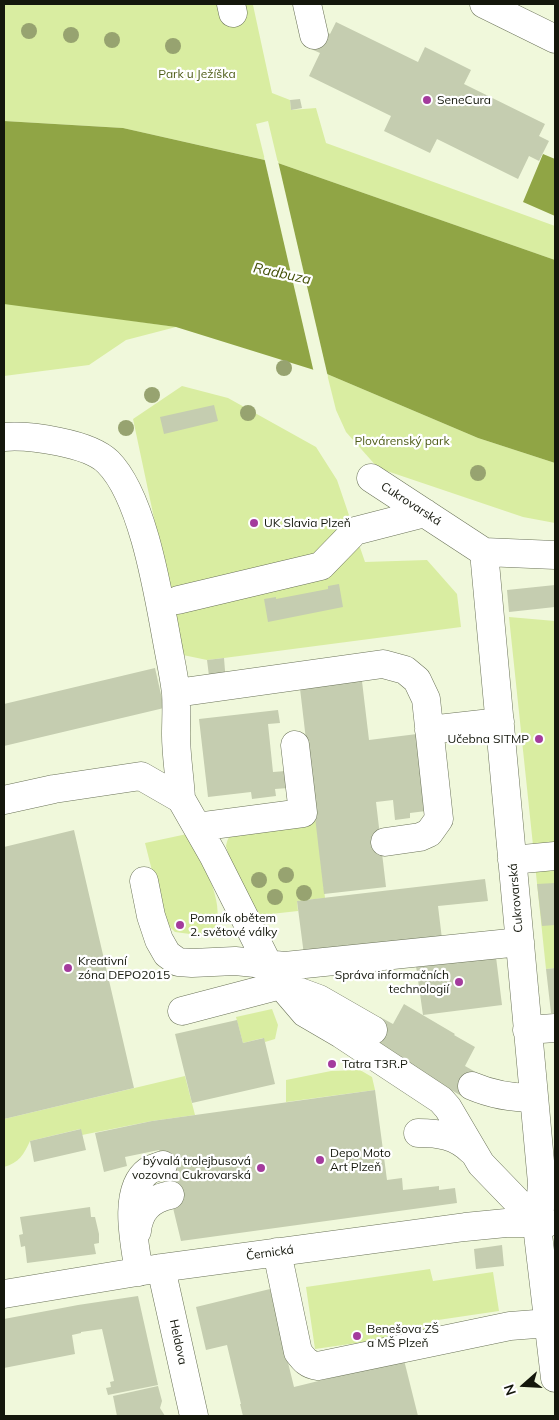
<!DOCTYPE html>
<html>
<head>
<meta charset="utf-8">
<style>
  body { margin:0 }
  #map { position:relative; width:559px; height:1420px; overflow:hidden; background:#f0f8db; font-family:Mulish,sans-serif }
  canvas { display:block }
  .frame { position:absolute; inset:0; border:5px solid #14170c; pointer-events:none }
  .north { position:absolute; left:499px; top:1360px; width:50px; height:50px; -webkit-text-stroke:4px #fff; paint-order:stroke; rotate:251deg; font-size:14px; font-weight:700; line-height:20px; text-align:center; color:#14170c }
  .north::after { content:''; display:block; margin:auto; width:18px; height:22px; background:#14170c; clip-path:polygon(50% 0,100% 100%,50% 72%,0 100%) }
</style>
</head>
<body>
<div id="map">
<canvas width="559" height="1420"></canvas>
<div class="frame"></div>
<div class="north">N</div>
</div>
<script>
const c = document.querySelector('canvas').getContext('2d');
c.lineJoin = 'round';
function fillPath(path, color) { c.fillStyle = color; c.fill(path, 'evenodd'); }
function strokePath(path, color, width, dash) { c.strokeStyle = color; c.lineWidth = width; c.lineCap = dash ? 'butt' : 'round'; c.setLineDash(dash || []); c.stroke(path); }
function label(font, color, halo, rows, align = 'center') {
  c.font = font + ' Mulish,sans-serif'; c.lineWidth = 4.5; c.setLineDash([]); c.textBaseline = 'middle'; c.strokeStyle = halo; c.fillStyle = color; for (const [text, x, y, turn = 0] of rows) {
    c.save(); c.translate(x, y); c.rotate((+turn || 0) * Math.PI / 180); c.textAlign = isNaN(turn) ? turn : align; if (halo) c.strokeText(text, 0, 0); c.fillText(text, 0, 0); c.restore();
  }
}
const green = new Path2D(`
  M4,4H241L253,5L272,93L290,100L291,110L316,108L326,143L555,226V260L278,163L268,121L256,124L265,160L123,128L4,121Z
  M8,303L176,327L126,340L89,365L4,376V304Z
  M327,374L478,438L555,463V523L523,517L378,468L346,432L336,410Z
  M182,386L228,398L316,447L337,480L365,562L427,560L457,594L461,627L224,658L207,660L183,655L133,419Z
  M509,617L555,621V968L546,969Z
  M316,819L325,898L297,901L298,911L253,916L241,898L226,846C227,839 231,832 238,830Z
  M187,834C201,862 226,899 215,930L208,934H190L175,932L165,922L145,843Z
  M272,1009L278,1025L275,1039L265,1042L263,1038L243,1043L236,1017Z
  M360,1070L372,1077L375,1090L286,1102V1080L331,1071Z
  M185,1076L195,1115L152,1121L82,1135L80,1129L30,1141C24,1154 19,1163 4,1167V1119Z
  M430,1269L433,1281L493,1272L499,1311L438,1320L440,1331L315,1349L306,1287Z`);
const water = new Path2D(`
  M4,121L123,128L278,163L555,260V463L478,438L327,374L176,327L4,304Z
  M543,154L555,159V216L523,202Z`);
const pier = new Path2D(`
  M264,157L278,161L328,377L314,373Z`);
const building = new Path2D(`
  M336,22L418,62L425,47L471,70L464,84L545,124L539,136L549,141L539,161L529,156L518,179L437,139L430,153L384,131L391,116L309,76L320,53L311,49L321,29L330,34Z
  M300,99L302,108L291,110L290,100Z
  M214,405L218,421L164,434L160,417Z
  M339,584L343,607L268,622L264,599L276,597V599L328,589V586Z
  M555,585V607L509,612L507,590Z
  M224,658L226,683L210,684L207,660Z
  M155,668L164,708L4,746V704Z
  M361,673L369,740L417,734L426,811L410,813V818L395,820L393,800L376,802L386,887L324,894L299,680Z
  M278,710L280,723L268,724L273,772L286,771L288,788L275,789L276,796L252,799L251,792L208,797L199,719Z
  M74,830L134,1088L4,1119V847Z
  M485,879L488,901L438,906L442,939L304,955L297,901Z
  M555,883V925L542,926L537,884Z
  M496,957L502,1005L423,1015L416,966Z
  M555,968V1013H551L546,969Z
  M404,1004L455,1034L454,1035L475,1047L465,1066L479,1074L465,1098L367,1042L380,1017L393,1024Z
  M237,1020L243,1043L264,1038L275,1084L192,1103L175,1034Z
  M375,1090L387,1180L402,1178L403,1190L439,1186V1190L455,1188L457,1203L181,1241L159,1150L125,1157L127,1166L104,1172L95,1133L152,1121Z
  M81,1129L86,1150L34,1162L30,1141Z
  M90,1207L91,1217H95L99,1234V1243L94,1244L96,1254L27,1263L25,1246L21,1247L19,1235L23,1234L20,1217Z
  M502,1245L504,1266L476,1269L474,1249Z
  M270,1289L294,1387L404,1360L418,1416H243L240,1404H241L227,1345L206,1350L196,1307Z
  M138,1296L158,1385L108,1395L106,1388L111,1387L110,1382L114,1381L102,1329L81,1332V1333L72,1335L75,1354L4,1368V1319L78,1305Z
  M158,1386L162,1401L160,1408L165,1416H117L113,1396Z`);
const minor = new Path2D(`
  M231,4L233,13
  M307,4L314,35
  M484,4L555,39
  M4,437C30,435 89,443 108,462C143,497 158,593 167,641C170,658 174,676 176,693C177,707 176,721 176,735C176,756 180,778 181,799
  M371,478L484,552
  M484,552L542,1183L538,1234L555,1378
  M484,552L555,555
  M178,600L321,566L355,531L425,513
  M176,693L383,664L405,670L417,680L426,699L439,819L429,833L420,837L385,842
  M429,730L500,722
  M4,800L54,789L141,776L181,799L213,855L269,966L281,985L305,1013L341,1034L441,1100L448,1108L481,1164L538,1223
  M197,827L303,813L295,745
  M512,860L555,856
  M144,881L151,916L159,940L167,954L178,962L192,963L235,961L285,966L520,942
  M182,1011L281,985L319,999L373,1030
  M527,1030L555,1028
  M472,1086C493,1095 511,1098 534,1098
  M418,1133C439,1133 456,1135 472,1151
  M137,1231C139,1211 150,1199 170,1195
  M277,1252L298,1352C304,1360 308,1365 318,1366L510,1326L549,1323
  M161,1268L194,1416
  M139,1272C135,1245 122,1190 148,1171C152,1168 158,1167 163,1165
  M4,1294L161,1268L465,1227L506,1223H547`);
const trees = [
  [29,31],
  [71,35],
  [112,40],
  [173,46],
  [284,368],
  [152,395],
  [248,413],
  [126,428],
  [478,473],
  [286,875],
  [259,880],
  [304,893],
  [275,897]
];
const markers = [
  [427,100,5,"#a43b9d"],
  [254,523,5,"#a43b9d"],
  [539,739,5,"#a43b9d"],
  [180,925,5,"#a43b9d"],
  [68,968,5,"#a43b9d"],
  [459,982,5,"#a43b9d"],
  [332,1064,5,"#a43b9d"],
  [320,1160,5,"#a43b9d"],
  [261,1168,5,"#a43b9d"],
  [357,1336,5,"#a43b9d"]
];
const parkNames = [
  ["Park u Ježíška",197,74],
  ["Plovárenský park",402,441]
];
const poiNames = [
  ["SeneCura",437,100],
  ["UK Slavia Plzeň",264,523],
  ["Učebna SITMP",529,739,"right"],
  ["Pomník obětem",190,918],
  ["2. světové války",190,932],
  ["Kreativní",78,961],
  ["zóna DEPO2015",78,975],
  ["Správa informačních",449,975,"right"],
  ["technologií",449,989,"right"],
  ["Tatra T3R.P",342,1064],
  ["Depo Moto",330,1153],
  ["Art Plzeň",330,1167],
  ["bývalá trolejbusová",251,1161,"right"],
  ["vozovna Cukrovarská",251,1175,"right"],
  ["Benešova ZŠ",367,1329],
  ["a MŠ Plzeň",367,1343]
];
const streetNames = [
  ["Cukrovarská",411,504,33],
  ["Cukrovarská",516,898,-95],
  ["Černická",270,1253,-8],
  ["Heldova",178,1342,78]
];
const waterNames = [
  ["Radbuza",282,274,12]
];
fillPath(green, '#d9eda1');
fillPath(water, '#90a545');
fillPath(pier, '#f0f8db');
fillPath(building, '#c5cdb0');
strokePath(minor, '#6b7359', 29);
strokePath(minor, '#fff', 28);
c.fillStyle = '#97a370';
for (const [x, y] of trees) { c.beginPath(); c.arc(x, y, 8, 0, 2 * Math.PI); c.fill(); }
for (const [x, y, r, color] of markers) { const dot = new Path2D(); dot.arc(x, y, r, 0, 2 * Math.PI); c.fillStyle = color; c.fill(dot); strokePath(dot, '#fff', 2); }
label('12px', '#4f5d19', '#fff', parkNames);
label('12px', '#14170c', '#fff', poiNames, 'left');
label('12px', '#14170c', '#fff', streetNames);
label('italic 14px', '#435007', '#fff', waterNames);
</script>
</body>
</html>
